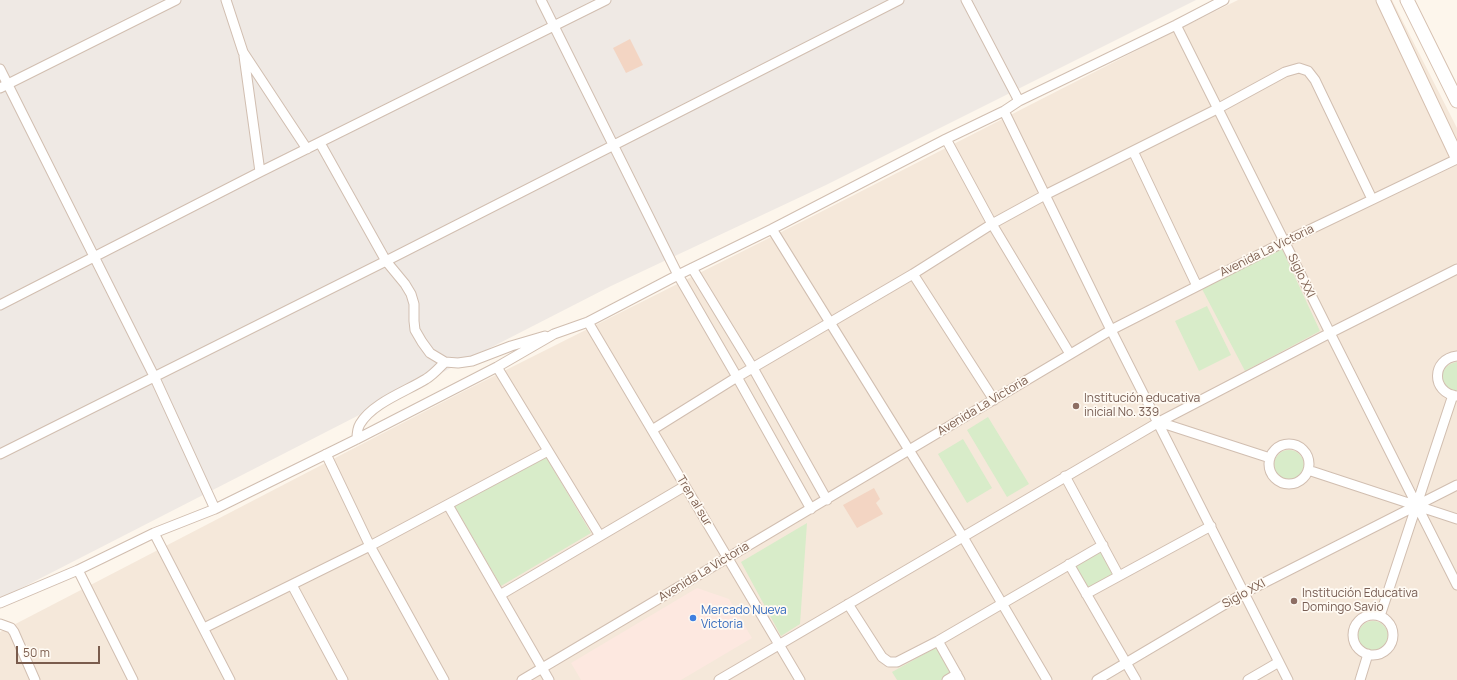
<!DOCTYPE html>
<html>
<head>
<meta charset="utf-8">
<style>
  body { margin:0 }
  #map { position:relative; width:1457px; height:680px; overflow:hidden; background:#fdf6ec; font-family:Manrope,sans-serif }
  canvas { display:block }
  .scale { position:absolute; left:16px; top:646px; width:84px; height:18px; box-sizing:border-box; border:2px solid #7a5c4d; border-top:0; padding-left:5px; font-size:12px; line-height:14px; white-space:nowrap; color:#7a5c4d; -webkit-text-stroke:3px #fffaf3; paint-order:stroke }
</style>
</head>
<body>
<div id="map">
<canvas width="1457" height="680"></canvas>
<div class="scale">50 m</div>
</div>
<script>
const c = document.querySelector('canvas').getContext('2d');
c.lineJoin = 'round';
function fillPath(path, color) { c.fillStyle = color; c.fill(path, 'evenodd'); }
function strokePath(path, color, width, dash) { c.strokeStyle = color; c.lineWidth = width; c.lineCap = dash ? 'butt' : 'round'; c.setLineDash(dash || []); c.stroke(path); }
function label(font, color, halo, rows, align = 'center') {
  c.font = font + ' Manrope,sans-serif'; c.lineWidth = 3.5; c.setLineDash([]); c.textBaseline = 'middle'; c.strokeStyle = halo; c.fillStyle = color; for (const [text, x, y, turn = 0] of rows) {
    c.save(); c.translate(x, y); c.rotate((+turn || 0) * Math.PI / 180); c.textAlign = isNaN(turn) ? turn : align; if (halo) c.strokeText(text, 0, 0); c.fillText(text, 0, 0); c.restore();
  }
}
const residential = new Path2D(`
  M1238,0H1392L1457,128V680H0V632L466,390L803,221L1161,38Z`);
const commercial = new Path2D(`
  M697,588L729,599L752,638L681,680H581L571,663Z`);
const industrial = new Path2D(`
  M0,0H1196L826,185L611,286L0,599Z`);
const green = new Path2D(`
  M1282,249L1320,331L1245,371L1202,289Z
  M1207,306L1231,355L1199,371L1175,321Z
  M1457,362V392L1447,388C1446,386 1443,383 1442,380C1440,370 1449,363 1457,362Z
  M988,417L1029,484L1007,497L967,430Z
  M963,439L992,488L967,503L938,454Z
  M1274 465a15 15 0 1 1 30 0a15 15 0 1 1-30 0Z
  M546,457L591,533L501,586L454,505Z
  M807,523L800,624L781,636L741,562Z
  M1100,550L1114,575L1088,590L1073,565Z
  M1358 636a15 15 0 1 1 30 0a15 15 0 1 1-30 0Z
  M937,647L953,673L941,680H897L892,672Z`);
const building = new Path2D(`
  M630,39L643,65L626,73L613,48Z
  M874,488L880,499L876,503L883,514L857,528L843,505Z`);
const street = new Path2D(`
  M226,0L243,52L307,149
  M541,0L678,275L737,377L811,509
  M966,0L1019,101
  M1176,25L1330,333L1457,585
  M244,56L260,172
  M0,69L154,376L215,509
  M0,88L176,0
  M1004,111L1111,330L1288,680
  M946,139L992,224L1070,354
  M320,143L386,261L405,284L411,294L414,304V321L415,330L422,342L430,353L445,362L458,363L472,361L511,346L545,336
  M1133,151L1197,286
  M772,229L963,537L1047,680
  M692,268L753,368L827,500
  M913,274L994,400
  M0,305L260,172L606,0
  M588,322L800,680
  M1457,356C1431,359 1431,393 1457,396
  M497,367L600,536
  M1159,422L1270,458
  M652,430L737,377L913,274L992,224L1045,195L1217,109L1285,72L1299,68L1308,71L1315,80L1372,199
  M357,439C357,434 357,429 360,424C372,403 407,391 426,379C433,375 439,368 445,362
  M1269 464a20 20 0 1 1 40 0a20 20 0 1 1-40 0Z
  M0,454L386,261L899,0
  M326,454L370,546L444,680
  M1308,470L1457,519
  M1065,476L1119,576
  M448,505L549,680
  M154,533L230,680
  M1069,564L1136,680
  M78,570L133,680
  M292,585L343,680
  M1086,594L1211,526
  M500,595L685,486
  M0,603L78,570L154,533L215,509L357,439L497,367L554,334L588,322L678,275L772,229L946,139L1004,111L1019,101L1176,25L1224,0
  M848,604L882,657L889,662H897L938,641L1103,545
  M1353 635a20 20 0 1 1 40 0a20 20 0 1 1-40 0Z
  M1380,616L1453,395
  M0,624L11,628L14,632L35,680
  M204,628L370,546L548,451
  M938,641L960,680
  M522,680L1111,330L1284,242L1457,159
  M719,680L1159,422L1330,333L1457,269
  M947,680L957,674
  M1097,680L1244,593L1457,485
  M1248,680L1279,662
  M1360,680L1368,654`);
const secondary = new Path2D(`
  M1383,0L1457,157
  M1407,0L1457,101`);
const markers = [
  [1076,406,4,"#8d6e63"],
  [1294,601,4,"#8d6e63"],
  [693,618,4,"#3f7fe0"]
];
const streetNames = [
  ["Avenida La Victoria",1267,251,-26],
  ["Siglo XXI",1301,276,64],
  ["Avenida La Victoria",983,406,-31],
  ["Tren al sur",694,501,59],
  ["Avenida La Victoria",704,572,-31],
  ["Siglo XXI",1244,594,-29]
];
const educationNames = [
  ["Institución educativa",1084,399],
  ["inicial No. 339",1084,413],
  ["Institución Educativa",1302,594],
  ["Domingo Savio",1302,608]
];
const shopNames = [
  ["Mercado Nueva",701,611],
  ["Victoria",701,625]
];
fillPath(residential, '#f5e8da');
fillPath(commercial, '#fde8e0');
fillPath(industrial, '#efe9e4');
fillPath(green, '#d8ecc9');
fillPath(building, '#f3d5c3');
strokePath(street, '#d1beb0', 11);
strokePath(secondary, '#d6c0b0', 15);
strokePath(street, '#fff', 9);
strokePath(secondary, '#fff', 13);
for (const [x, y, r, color] of markers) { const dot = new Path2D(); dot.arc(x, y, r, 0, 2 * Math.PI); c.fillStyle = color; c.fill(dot); strokePath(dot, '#fffaf3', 1.5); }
label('12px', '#7a5c4d', '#fffaf3', streetNames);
label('12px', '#785e54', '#fffaf3', educationNames, 'left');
label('12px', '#366cbe', '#fffaf3', shopNames, 'left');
</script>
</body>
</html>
